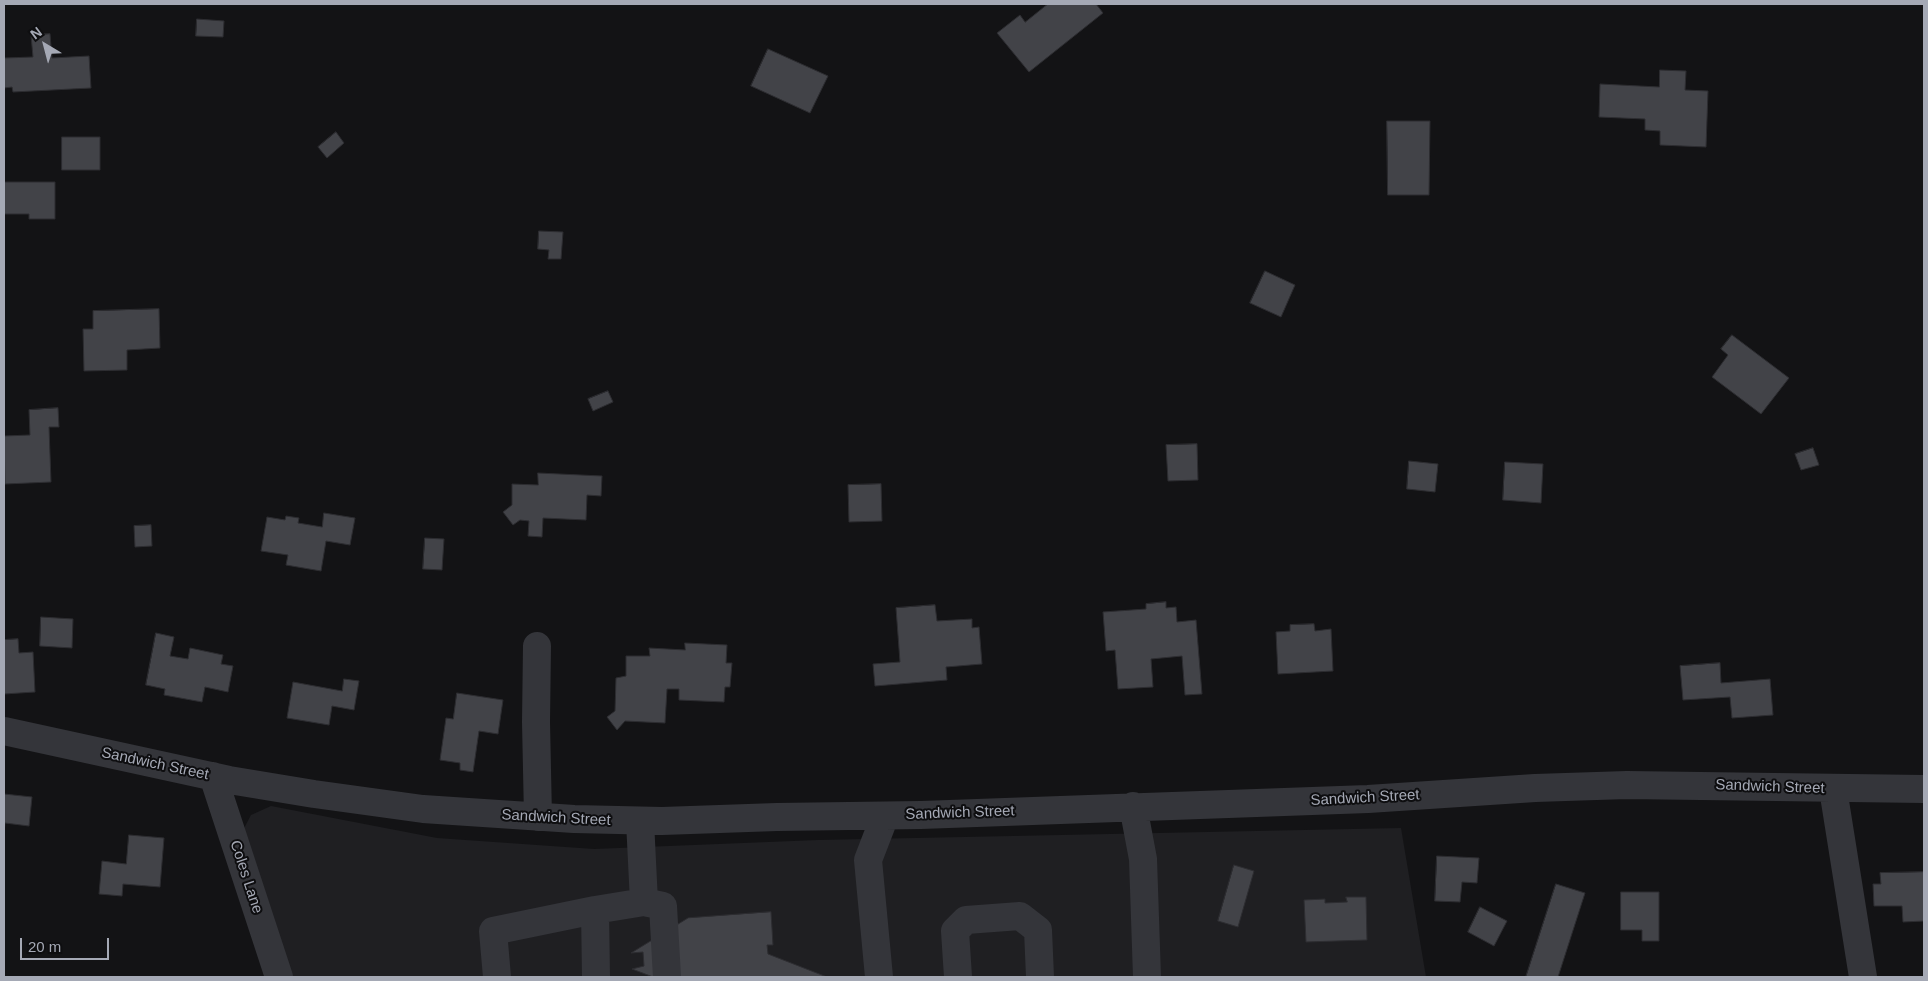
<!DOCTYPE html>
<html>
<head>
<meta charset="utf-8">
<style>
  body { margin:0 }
  #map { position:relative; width:1928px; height:981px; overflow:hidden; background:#131315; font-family:Arial,sans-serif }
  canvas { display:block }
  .frame { position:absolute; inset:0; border:5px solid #a5a9b5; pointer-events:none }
  .north { position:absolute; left:20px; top:20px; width:50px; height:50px; -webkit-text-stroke:4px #0e0e10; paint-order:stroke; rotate:323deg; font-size:14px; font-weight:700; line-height:20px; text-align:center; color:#a5a9b5 }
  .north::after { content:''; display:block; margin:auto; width:18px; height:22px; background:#a5a9b5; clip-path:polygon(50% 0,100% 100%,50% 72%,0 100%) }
  .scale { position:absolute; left:20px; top:938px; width:89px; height:22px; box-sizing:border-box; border:2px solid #a5a9b5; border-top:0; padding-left:6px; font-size:15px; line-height:18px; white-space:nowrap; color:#a5a9b5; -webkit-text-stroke:4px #0e0e10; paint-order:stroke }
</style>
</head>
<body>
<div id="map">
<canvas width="1928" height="981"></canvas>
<div class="frame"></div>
<div class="north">N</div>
<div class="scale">20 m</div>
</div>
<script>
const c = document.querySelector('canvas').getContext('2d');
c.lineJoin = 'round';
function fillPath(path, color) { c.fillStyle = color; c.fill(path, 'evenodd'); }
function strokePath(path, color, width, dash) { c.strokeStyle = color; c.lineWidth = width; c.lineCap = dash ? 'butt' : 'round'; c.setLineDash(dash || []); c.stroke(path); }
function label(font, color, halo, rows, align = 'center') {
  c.font = font + ' Arial,sans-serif'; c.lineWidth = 4; c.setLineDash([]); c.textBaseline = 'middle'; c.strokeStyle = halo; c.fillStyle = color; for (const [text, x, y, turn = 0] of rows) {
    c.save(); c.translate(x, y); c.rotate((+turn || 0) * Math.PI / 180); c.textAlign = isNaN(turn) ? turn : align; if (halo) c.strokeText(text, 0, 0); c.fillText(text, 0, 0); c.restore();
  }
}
const built = new Path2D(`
  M271,806L437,838L594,849L818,840L1401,828L1426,977H290L240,836L251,815Z`);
const building = new Path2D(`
  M1048,4H1096L1103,13L1029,72L997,33L1020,15L1025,22Z
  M197,19L224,21L223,37L196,36Z
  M50,34L52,58L89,56L91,88L13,92L12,87L4,88V58L33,57L31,35Z
  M768,49L828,76L810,113L751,86Z
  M1660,70L1686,71L1685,90L1708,91L1706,147L1660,145V131L1645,130V119L1599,117L1600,84L1659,87Z
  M1387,121H1430L1429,195H1388Z
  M336,132L344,143L327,158L318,147Z
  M62,137H100V170H62Z
  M4,182H55V219H29V214H4Z
  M539,231L563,232L561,259H548L549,250L538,249Z
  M1265,271L1295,285L1281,317L1250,303Z
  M159,309L160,348L127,350V370L84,371L83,329H93V311Z
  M1732,335L1789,378L1761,414L1712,377L1728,355L1721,349Z
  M608,391L613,402L593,411L588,399Z
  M58,408L59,427H49L51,482L5,484L4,436L30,435L29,410Z
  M1197,444L1198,480L1168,481L1166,445Z
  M1813,448L1819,465L1801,470L1795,454Z
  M1409,461L1438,464L1435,492L1407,489Z
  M1505,462L1543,464L1541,503L1503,500Z
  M538,473L602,476L601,496L587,495L586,520L543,518L542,537L528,536L529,521L520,520L513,525L503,512L512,505V484L538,485Z
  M881,484L882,521L849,522L848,485Z
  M324,513L355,518L350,545L326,541L321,571L286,565L288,555L261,551L267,517L285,520L286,516L299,518L298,523L322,527Z
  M151,525L152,546L135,547L134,526Z
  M425,538L444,539L442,570L423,569Z
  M1166,602V608L1176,607L1177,622L1196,620L1202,694L1185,695L1182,656L1151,659L1153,687L1118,689L1115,650L1106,651L1103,612L1146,609V604Z
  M935,605L937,621L972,619V628L979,627L982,664L946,667L947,680L875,686L873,664L900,662L896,608Z
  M41,617L73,619L72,648L40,646Z
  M1314,624L1315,631L1331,629L1333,671L1278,674L1276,632L1290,631V625Z
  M156,633L174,637L170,656L188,659L190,648L223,655L221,664L233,666L228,692L205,687L202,702L164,695L165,689L146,685Z
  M18,639L19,653L33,652L35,692L4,694V640Z
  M685,643L727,645L726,663H732L730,687H725L724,702L679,700V689H667L665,723L625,721L617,730L607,717L615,711L616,678L626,676V656H650L649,648L685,650Z
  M1720,663L1721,683L1770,679L1773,715L1732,718L1730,697L1683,700L1680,666Z
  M344,679L359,681L354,710L332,706L329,725L287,718L293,682L342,691Z
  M457,693L503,700L498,734L479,731L473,772L460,770V763L440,760L446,718L453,719Z
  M4,794L32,797L29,826L5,823L4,833Z
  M129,835L164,838L160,887L123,884L122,896L99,894L102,861L126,864Z
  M1437,856L1479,858L1477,883L1462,882L1460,902L1435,901Z
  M1234,865L1254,871L1238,927L1218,921Z
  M1924,872V921L1903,922L1902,906H1874L1873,884H1881L1880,873Z
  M1556,884L1585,893L1558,977H1526Z
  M1621,892H1659V941H1642V930H1621Z
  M1346,897H1366L1367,940L1306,942L1304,900L1325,899V903L1347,902Z
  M1480,907L1507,921L1494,946L1468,932Z
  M771,912L773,945H767L768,954L827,977H653L632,969L644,966L643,952L631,953L688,918Z`);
const minor = new Path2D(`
  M537,646L536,722L538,817
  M4,731L229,780L314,794L423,809L574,819L662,821L777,817L921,815L1368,799L1535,788L1627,785L1924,789
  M213,776L279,977
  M1833,789L1863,977
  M1133,806L1143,859L1147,977
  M644,902L663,906L667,977
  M595,910L596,977
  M497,977L493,931L595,910L644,902L640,821
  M879,977L868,860L885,816
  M958,977L955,931L966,920L1020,916L1038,930L1040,977`);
const streetNames = [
  ["Sandwich Street",155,764,12],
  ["Sandwich Street",1770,787,2],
  ["Sandwich Street",1365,798,-3],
  ["Sandwich Street",960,813,-2],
  ["Sandwich Street",556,818,3],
  ["Coles Lane",246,877,72]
];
fillPath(built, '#1f1f22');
fillPath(building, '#424348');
strokePath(building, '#2d2d31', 1);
strokePath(minor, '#34353a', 28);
label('15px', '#a5a9b5', '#0e0e10', streetNames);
</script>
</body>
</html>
